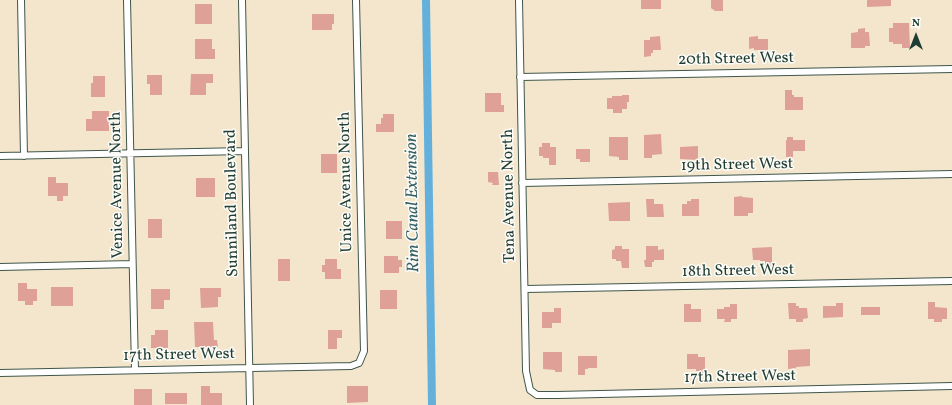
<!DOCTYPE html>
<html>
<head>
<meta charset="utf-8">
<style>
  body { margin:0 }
  #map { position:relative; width:952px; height:405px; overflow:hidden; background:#f3e6cc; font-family:Vollkorn,serif }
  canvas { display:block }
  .north { position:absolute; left:896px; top:16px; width:40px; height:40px; -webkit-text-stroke:3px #fdfcf7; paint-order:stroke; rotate:0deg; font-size:11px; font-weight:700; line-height:16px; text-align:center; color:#1f3d34 }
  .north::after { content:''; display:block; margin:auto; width:14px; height:18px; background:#1f3d34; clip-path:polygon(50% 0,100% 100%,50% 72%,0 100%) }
</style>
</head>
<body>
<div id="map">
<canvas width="952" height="405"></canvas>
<div class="north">N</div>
</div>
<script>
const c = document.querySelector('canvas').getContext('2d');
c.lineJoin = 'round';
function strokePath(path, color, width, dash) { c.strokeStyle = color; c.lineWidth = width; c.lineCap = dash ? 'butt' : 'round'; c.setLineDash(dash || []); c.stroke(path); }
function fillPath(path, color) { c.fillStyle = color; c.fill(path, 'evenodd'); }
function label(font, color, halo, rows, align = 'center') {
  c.font = font + ' Vollkorn,serif'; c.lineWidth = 3; c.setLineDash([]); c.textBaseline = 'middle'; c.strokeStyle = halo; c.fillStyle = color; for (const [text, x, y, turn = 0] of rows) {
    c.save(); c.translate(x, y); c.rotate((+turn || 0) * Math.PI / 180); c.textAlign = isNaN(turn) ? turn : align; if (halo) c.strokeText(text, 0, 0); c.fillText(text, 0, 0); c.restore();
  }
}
const canal = new Path2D(`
  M426,0L432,405`);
const building = new Path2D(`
  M641,0H661V9H641Z
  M711,0H723V11H715L711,8Z
  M867,0H891V6L867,7Z
  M195,4H212V24H195Z
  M312,14H334V24H332V30H312Z
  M893,23H909L910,48H902V44H893V42H889V28H893Z
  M865,28V32H869L870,46H865V48H851V33L858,32V29Z
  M660,36L661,50H653V53H651V56L644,57V40H650V37Z
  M758,36V39H768V50H754V48L749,49V37Z
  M195,39H212V49H215V59H195Z
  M191,74H213V83H206V95H190Z
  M147,75H162V95H150V84H147Z
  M93,76H105V97H91V83H93Z
  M785,90H792V95H794V97H803V110H785Z
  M485,93H501V105H504V112H485Z
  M622,95H629V102H627V109H622V113H613V109H607V98H612V96H622Z
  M92,111H109V131H86V119H92Z
  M383,114H394V132H376V124H381V118H383Z
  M661,134L662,154L652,155V158H644V135Z
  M609,137H628V160H619V157L609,156Z
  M787,137H793V140H805V151H793V157H786V140H787Z
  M542,143H550V147H556V165H549V158H543V156H539V147H542Z
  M698,146V160L680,159V147Z
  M576,149H590V162H580V159H576Z
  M321,154H337V173H321Z
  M488,172H498L499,185H492L493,183L488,182Z
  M48,177H56V183H68V196H63V201H57V196H48Z
  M196,178H215V197H196Z
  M742,196V197L753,198V213H748V216H734V197Z
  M646,199H654V204H663L664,217H647Z
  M691,199H699V216H682V204H687V201H691Z
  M630,202V221H609L608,203Z
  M148,219H162V238H148Z
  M386,221H402V239H386Z
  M615,246H622V249H629V268H622L621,261H616V259H612V250L615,249Z
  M646,246H658V250L664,249V260H654V262H652V267H645L644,260H646Z
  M772,247V267H765V261H760V260H753L752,248Z
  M384,256H398V260H402V267H399V273H384Z
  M278,259H290V281H278Z
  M325,259H337V269H341V279H325V272H322V265H325Z
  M18,283H27V289H37V301H33V305H25V301H18Z
  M51,287H73V306H51Z
  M200,288H221V297H218V307L201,308Z
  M151,289H170V300H164V309H151Z
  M380,290H397V309H380Z
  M928,302H935V307L947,308V319H942V322H934V319H928Z
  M788,303H796V306H799V308H807L808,318L803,319V322H796V319H789Z
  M836,303H843V317L823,318V306H836Z
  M684,304H691V309H701V322H684Z
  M730,304H737V319H731V322H724L725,319H717V309H724V307H730Z
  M861,307H880V315H861Z
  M554,308H561V323H552V328H542V312H554Z
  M194,322H213L214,340H217L218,347H195Z
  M155,330H168V348H151V335H155Z
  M328,330H342V338H337V349H328Z
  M810,349V366L796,367V368L788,369V350Z
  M543,352H562V372H555V370L543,369Z
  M687,354H698V357H705V373H698V371H696V369H687Z
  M578,356H597V368H588V369H585V375H578Z
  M201,386H210V393H222V405H201Z
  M347,386H368V402L347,403Z
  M134,389H152V405H134Z
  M165,393H187V404H165Z`);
const minor = new Path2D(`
  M21,0L24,156
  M127,0L135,370
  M242,0L250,405
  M519,0L526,371L530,390L537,395H557L952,386
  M520,77L952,69
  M0,156L245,151
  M522,183L952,174
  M0,267L132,264
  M525,289L952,281
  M0,373L351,366L359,363L364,351L356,0`);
const streetNames = [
  ["20th Street West",736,60,-1],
  ["19th Street West",737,166,-1],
  ["Unice Avenue North",347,182,-91],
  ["Venice Avenue North",118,185,-91],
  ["Tena Avenue North",510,196,-91],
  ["Sunniland Boulevard",233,203,-91],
  ["18th Street West",738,272,-1],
  ["17th Street West",179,356,-1],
  ["17th Street West",740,378,-1]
];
const waterNames = [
  ["Rim Canal Extension",414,203,-91]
];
strokePath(canal, '#63b0dc', 8);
fillPath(building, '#dfa197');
strokePath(minor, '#3f564b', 8);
strokePath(minor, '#fff', 6);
label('16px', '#1f3d34', '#fdfcf7', streetNames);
label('italic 17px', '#336066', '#fdfcf7', waterNames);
</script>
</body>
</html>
